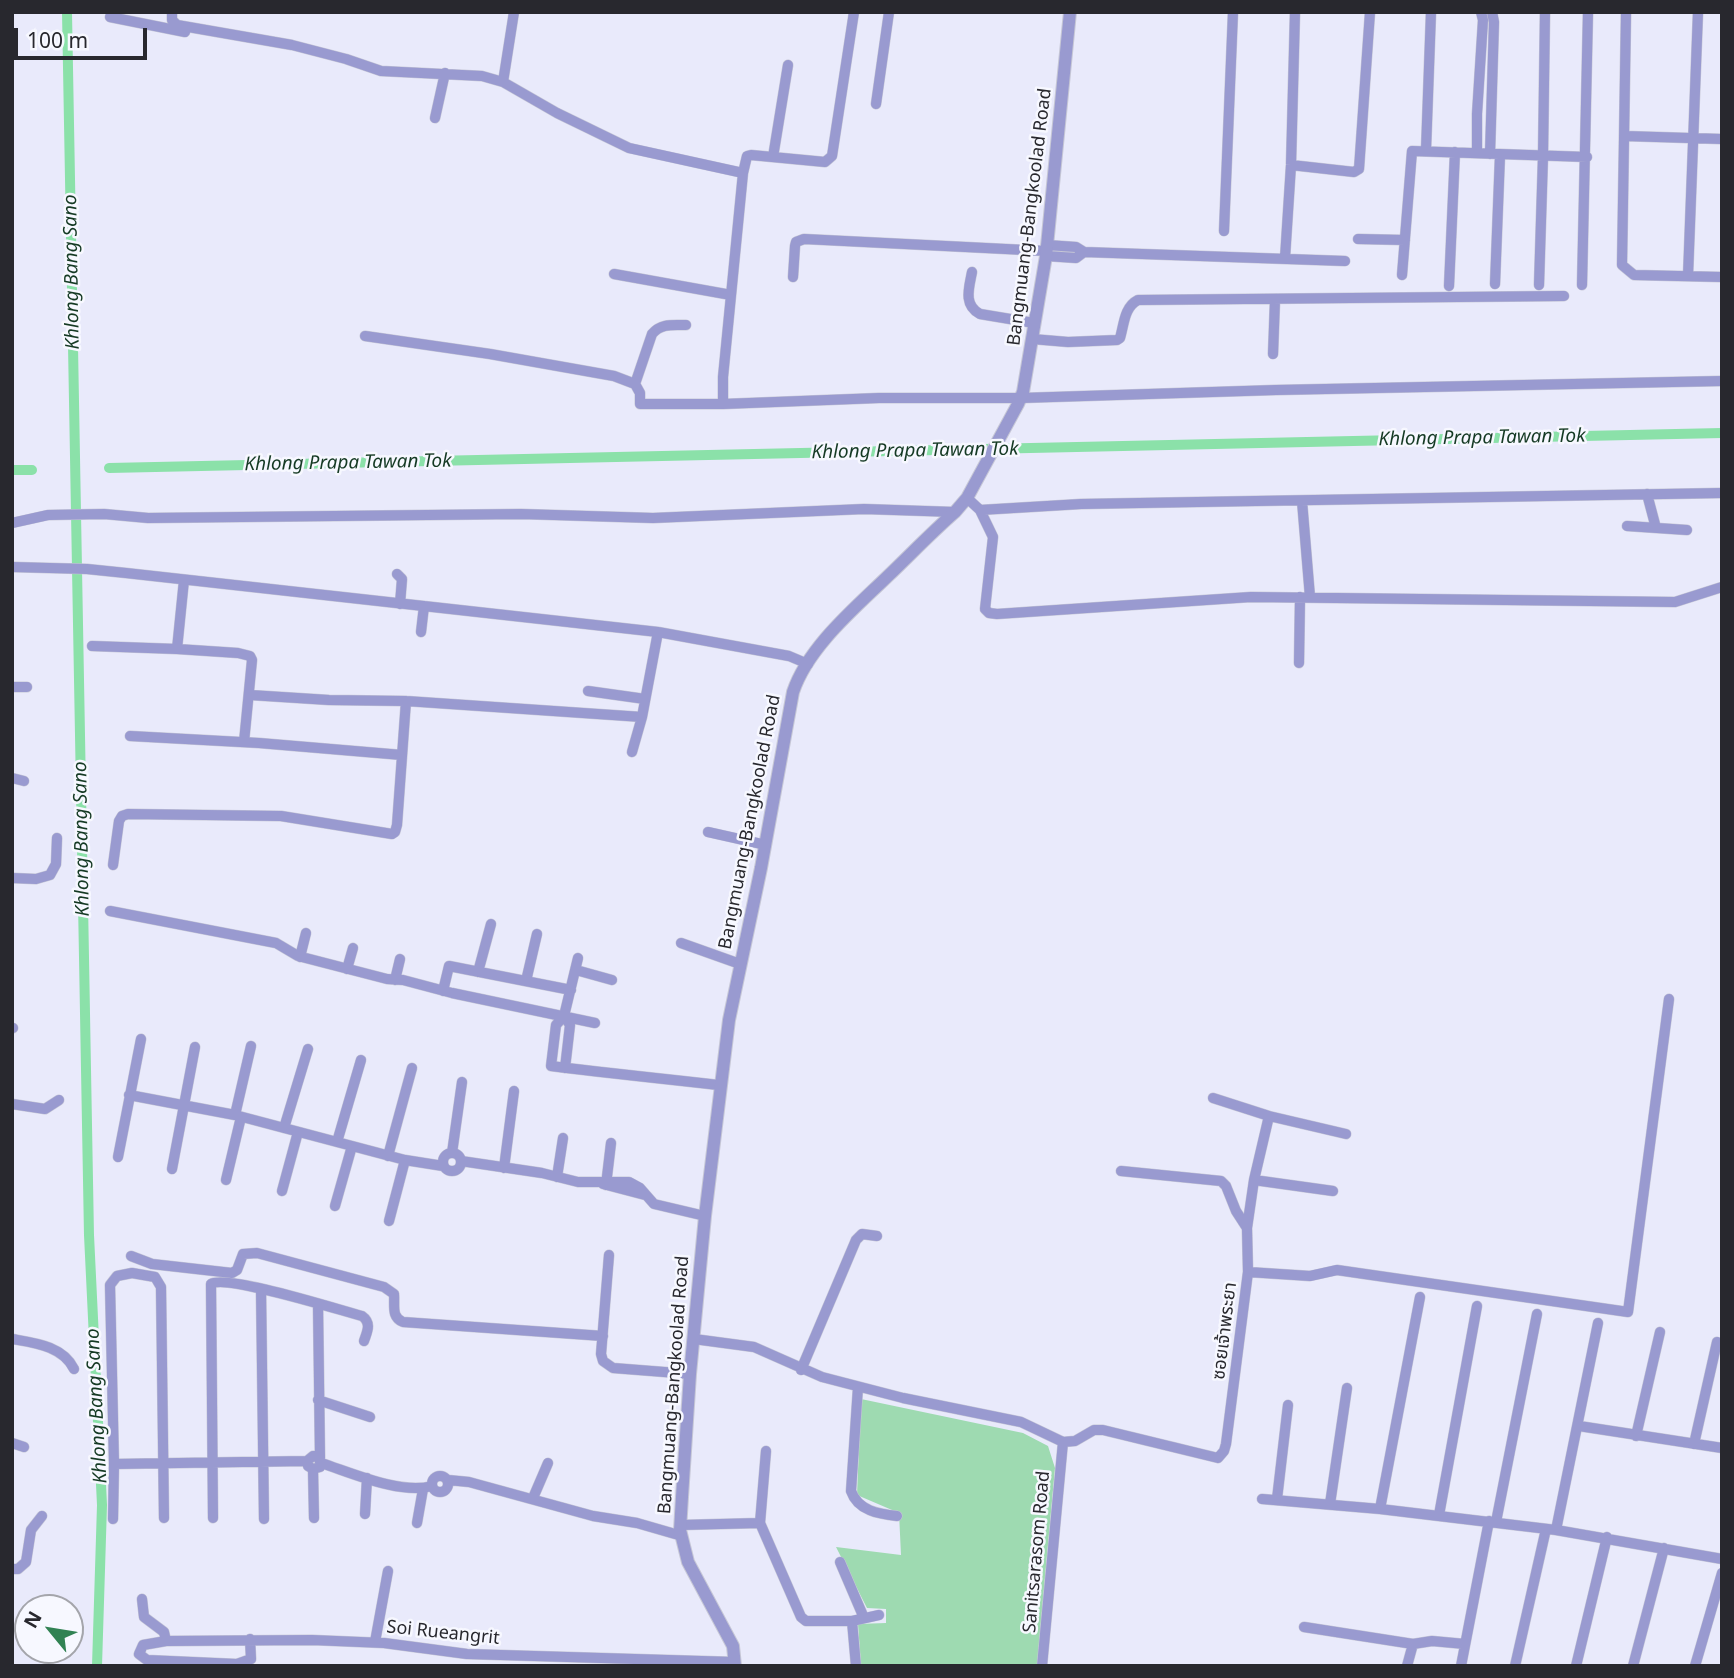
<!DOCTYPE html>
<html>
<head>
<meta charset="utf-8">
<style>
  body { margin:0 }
  #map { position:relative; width:1734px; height:1678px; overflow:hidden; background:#e9eafb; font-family:"Noto Sans",sans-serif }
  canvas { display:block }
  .frame { position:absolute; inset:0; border:14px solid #28282e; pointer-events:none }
  .north { position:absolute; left:14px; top:1594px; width:70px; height:70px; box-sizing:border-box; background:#f7f8ff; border:2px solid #a4a5ab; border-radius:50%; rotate:300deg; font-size:19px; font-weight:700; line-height:28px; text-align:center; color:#28282e }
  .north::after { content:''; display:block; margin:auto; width:24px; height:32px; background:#318253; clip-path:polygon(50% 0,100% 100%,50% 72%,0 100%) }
  .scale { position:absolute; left:14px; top:28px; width:133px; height:32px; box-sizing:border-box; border:4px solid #28282e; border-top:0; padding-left:9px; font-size:21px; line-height:24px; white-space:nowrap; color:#28282e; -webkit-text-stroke:5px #f7f8ff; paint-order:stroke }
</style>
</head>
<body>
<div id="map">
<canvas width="1734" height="1678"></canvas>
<div class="frame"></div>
<div class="north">N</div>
<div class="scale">100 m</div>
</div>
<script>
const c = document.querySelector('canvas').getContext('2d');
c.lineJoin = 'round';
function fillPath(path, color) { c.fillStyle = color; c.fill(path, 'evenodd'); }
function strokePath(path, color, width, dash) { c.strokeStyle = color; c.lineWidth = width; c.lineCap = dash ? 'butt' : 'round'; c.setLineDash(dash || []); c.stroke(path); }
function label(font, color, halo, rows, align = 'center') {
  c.font = font + ' "Noto Sans","Noto Sans Thai",sans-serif'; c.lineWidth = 5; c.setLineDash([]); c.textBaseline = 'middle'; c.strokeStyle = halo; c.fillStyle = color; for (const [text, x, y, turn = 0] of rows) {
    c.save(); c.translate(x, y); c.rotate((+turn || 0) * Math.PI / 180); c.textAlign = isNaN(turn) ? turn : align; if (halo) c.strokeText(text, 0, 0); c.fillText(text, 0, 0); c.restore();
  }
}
const green = new Path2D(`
  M861,1399L1023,1433L1048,1446L1055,1468L1037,1666H861L858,1624L886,1623V1609L867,1608L836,1547L901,1555L899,1513L857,1495Z`);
const canal = new Path2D(`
  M67,12L89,1235L102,1505L97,1666
  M109,468L1722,433
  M12,470H32`);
const minor = new Path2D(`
  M172,12V20L177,25L292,45L346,59L381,71L482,76L503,82L557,113L629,148L743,173
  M854,12L832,156L825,162L751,155L747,156L743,173L723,377V404L879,398H1021L1276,390L1722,381
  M1626,12L1622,265L1634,275L1722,277
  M110,17L185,32
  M503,82L514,12
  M876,104L889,12
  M435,118L445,73
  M1624,136L1722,139
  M1426,150L1431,12
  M1477,153V114L1483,20L1481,12
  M1490,154L1494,22L1492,12
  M773,157L788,65
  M1291,165L1354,172L1359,169L1370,12
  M1224,231L1233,12
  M1358,239L1405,240
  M1047,245L1076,247L1084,252L1345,261
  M1046,256L1076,258L1084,252
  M1285,258L1291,165L1295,12
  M972,272C969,288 963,305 980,314L1034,323
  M614,274L731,295
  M1402,275L1412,151L1587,157
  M1688,276L1698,12
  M793,277L795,246L796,242L804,239L1046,251
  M1495,284L1500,155
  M1539,285L1543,156L1545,12
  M1582,285L1588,12
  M1449,286L1455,152
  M365,336L490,354L614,376L635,384L640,393V404H723
  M1032,339L1068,342L1117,340L1120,338C1124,325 1124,307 1138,300L1564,296
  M1273,354L1275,300
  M635,384L652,334C661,323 673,325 686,325
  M1647,494L1656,528
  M967,498L980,510L1081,504L1722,493
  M1302,501L1310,597
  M980,510L993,537L985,609L989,613L997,614L1251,597L1675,602L1722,587
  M12,523L48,515L104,514L148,518L521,514L653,518L864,509L955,512
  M1627,526L1687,530
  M12,567L87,569L126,573L658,632L789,656L808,664
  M397,574L402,579L400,604
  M421,632L424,606
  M92,646L177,649L184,580
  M177,649L238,653L250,656L252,660L244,742
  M1299,663L1300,597
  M12,687H27
  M588,691L645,699
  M250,695L329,700L406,701L642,717
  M130,736L259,743L402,755
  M632,752L642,717L658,632
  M12,778L24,781
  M708,832L766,845
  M113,865L119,821L122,816L128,814L281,816L392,834L395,832L397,825L406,701
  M12,878L36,879L50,875L56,864L57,838
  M110,911L276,943L298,956L387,979L403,980L452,993L595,1023
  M681,943L740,964
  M300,957L306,933
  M347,969L353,948
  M576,970L612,980
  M478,972L491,924
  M395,980L400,959
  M526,981L537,934
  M443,991L449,966L571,990
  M564,1016L578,958
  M12,1028H13
  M565,1068L570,1025L564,1016L556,1025L551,1066C607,1073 664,1079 720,1085
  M129,1095L235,1115L405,1160L443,1166
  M1213,1098L1269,1116
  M12,1104L45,1109L59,1100
  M235,1115L251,1046
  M284,1128L308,1049
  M337,1142L361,1060
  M452,1153L462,1082
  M443 1162a9 9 0 1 1 18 0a9 9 0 1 1-18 0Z
  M388,1156L412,1068
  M118,1157L141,1039
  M461,1161L542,1173L578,1182H629L640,1188L654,1204L705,1216
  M504,1168L514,1091
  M172,1169L195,1047
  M1121,1171L1221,1181L1226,1186L1236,1211L1247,1228
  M557,1177L563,1138
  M226,1180L241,1117
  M1254,1180L1333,1191
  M603,1184L645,1195
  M606,1185L611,1143
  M282,1191L298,1132
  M335,1206L352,1146
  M389,1221L405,1160
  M609,1255L601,1354L603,1361L613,1368L690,1374
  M131,1256L152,1264L232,1273L237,1270L243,1254L257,1253L384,1287L394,1294C395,1306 391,1317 403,1322L603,1336
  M1248,1272L1247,1228L1254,1180L1269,1116L1346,1134
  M261,1289L264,1519
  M318,1304L320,1458
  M12,1339C35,1343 63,1346 74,1369
  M694,1339L754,1347L822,1377L903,1398L1021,1422L1063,1442L1075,1441L1094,1430H1103L1218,1458L1224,1451L1226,1444L1248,1272L1310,1276L1337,1270L1628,1312L1669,999
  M801,1370L856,1240L862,1234L877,1236
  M858,1387L851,1491C858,1511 879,1514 897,1516
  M318,1400L370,1417
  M1579,1426L1722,1448
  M1636,1436L1660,1332
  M12,1443L24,1447
  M1694,1444L1717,1342
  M321,1463C352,1473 401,1495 432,1486
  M114,1464L307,1461
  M313,1469L320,1467L321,1463L317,1456H313L307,1461L308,1466L313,1469L314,1518
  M432 1484a8 8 0 1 1 16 0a8 8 0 1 1-16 0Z
  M448,1480L469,1482L593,1516L637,1523L682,1536
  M533,1498L548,1463
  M1262,1499L1380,1509L1556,1530L1722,1559
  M1277,1499L1288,1405
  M1330,1504L1347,1388
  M1380,1509L1420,1297
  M365,1514L367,1478
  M1439,1515L1477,1306
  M213,1518L211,1284C226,1274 339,1310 362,1316C372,1323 367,1332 364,1341
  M113,1519L114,1464L110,1285L117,1276L132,1273L155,1277L161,1287L164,1518
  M1496,1522L1537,1314
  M417,1523L423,1489
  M760,1523L766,1451
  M681,1525L760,1523L801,1617L806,1621H852L879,1615
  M1556,1530L1598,1323
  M840,1562L864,1618
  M12,1569H18L26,1562L31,1530L42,1516
  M142,1599L144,1617L164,1632L166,1641
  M852,1621L856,1666
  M1304,1627L1413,1644L1432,1641L1465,1644
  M250,1639L251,1659L237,1664L147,1660L139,1654L143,1645L166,1641L312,1640L384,1643L467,1654L735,1662
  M375,1642L388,1571
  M1042,1666L1063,1442
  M1407,1666L1413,1644
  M1461,1666L1489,1521
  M1515,1666L1546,1529
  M1576,1666L1607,1537
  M1633,1666L1664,1548
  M1695,1666L1722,1573`);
const tertiary = new Path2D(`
  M735,1666L733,1646L688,1562L680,1530L682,1497L690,1374L705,1216L729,1020L761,868L793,692C808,647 855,608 888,576C911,554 932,532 955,512L967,498L1018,404L1023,392L1046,256L1070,12`);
const streetNames = [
  ["Bangmuang-Bangkoolad Road",1030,217,-83],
  ["Bangmuang-Bangkoolad Road",750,822,-79],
  ["ซอยเจ้าพระยา",1225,1331,-83],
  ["Bangmuang-Bangkoolad Road",674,1385,-86],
  ["Sanitsarasom Road",1037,1552,-85],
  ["Soi Rueangrit",443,1633,6]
];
const waterNames = [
  ["Khlong Bang Sano",72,272,-91],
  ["Khlong Prapa Tawan Tok",1482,438,-1],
  ["Khlong Prapa Tawan Tok",915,451,-1],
  ["Khlong Prapa Tawan Tok",348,463,-1],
  ["Khlong Bang Sano",82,839,-91],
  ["Khlong Bang Sano",97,1406,-93]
];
fillPath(green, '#9edab1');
strokePath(canal, '#8be1a9', 10);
strokePath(minor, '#c6c7d6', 11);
strokePath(tertiary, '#c6c7d6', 14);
strokePath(minor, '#999ad0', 10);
strokePath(tertiary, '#999ad0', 12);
label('18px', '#28282e', '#f7f8ff', streetNames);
label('italic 19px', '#153a24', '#f7f8ff', waterNames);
</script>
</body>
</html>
